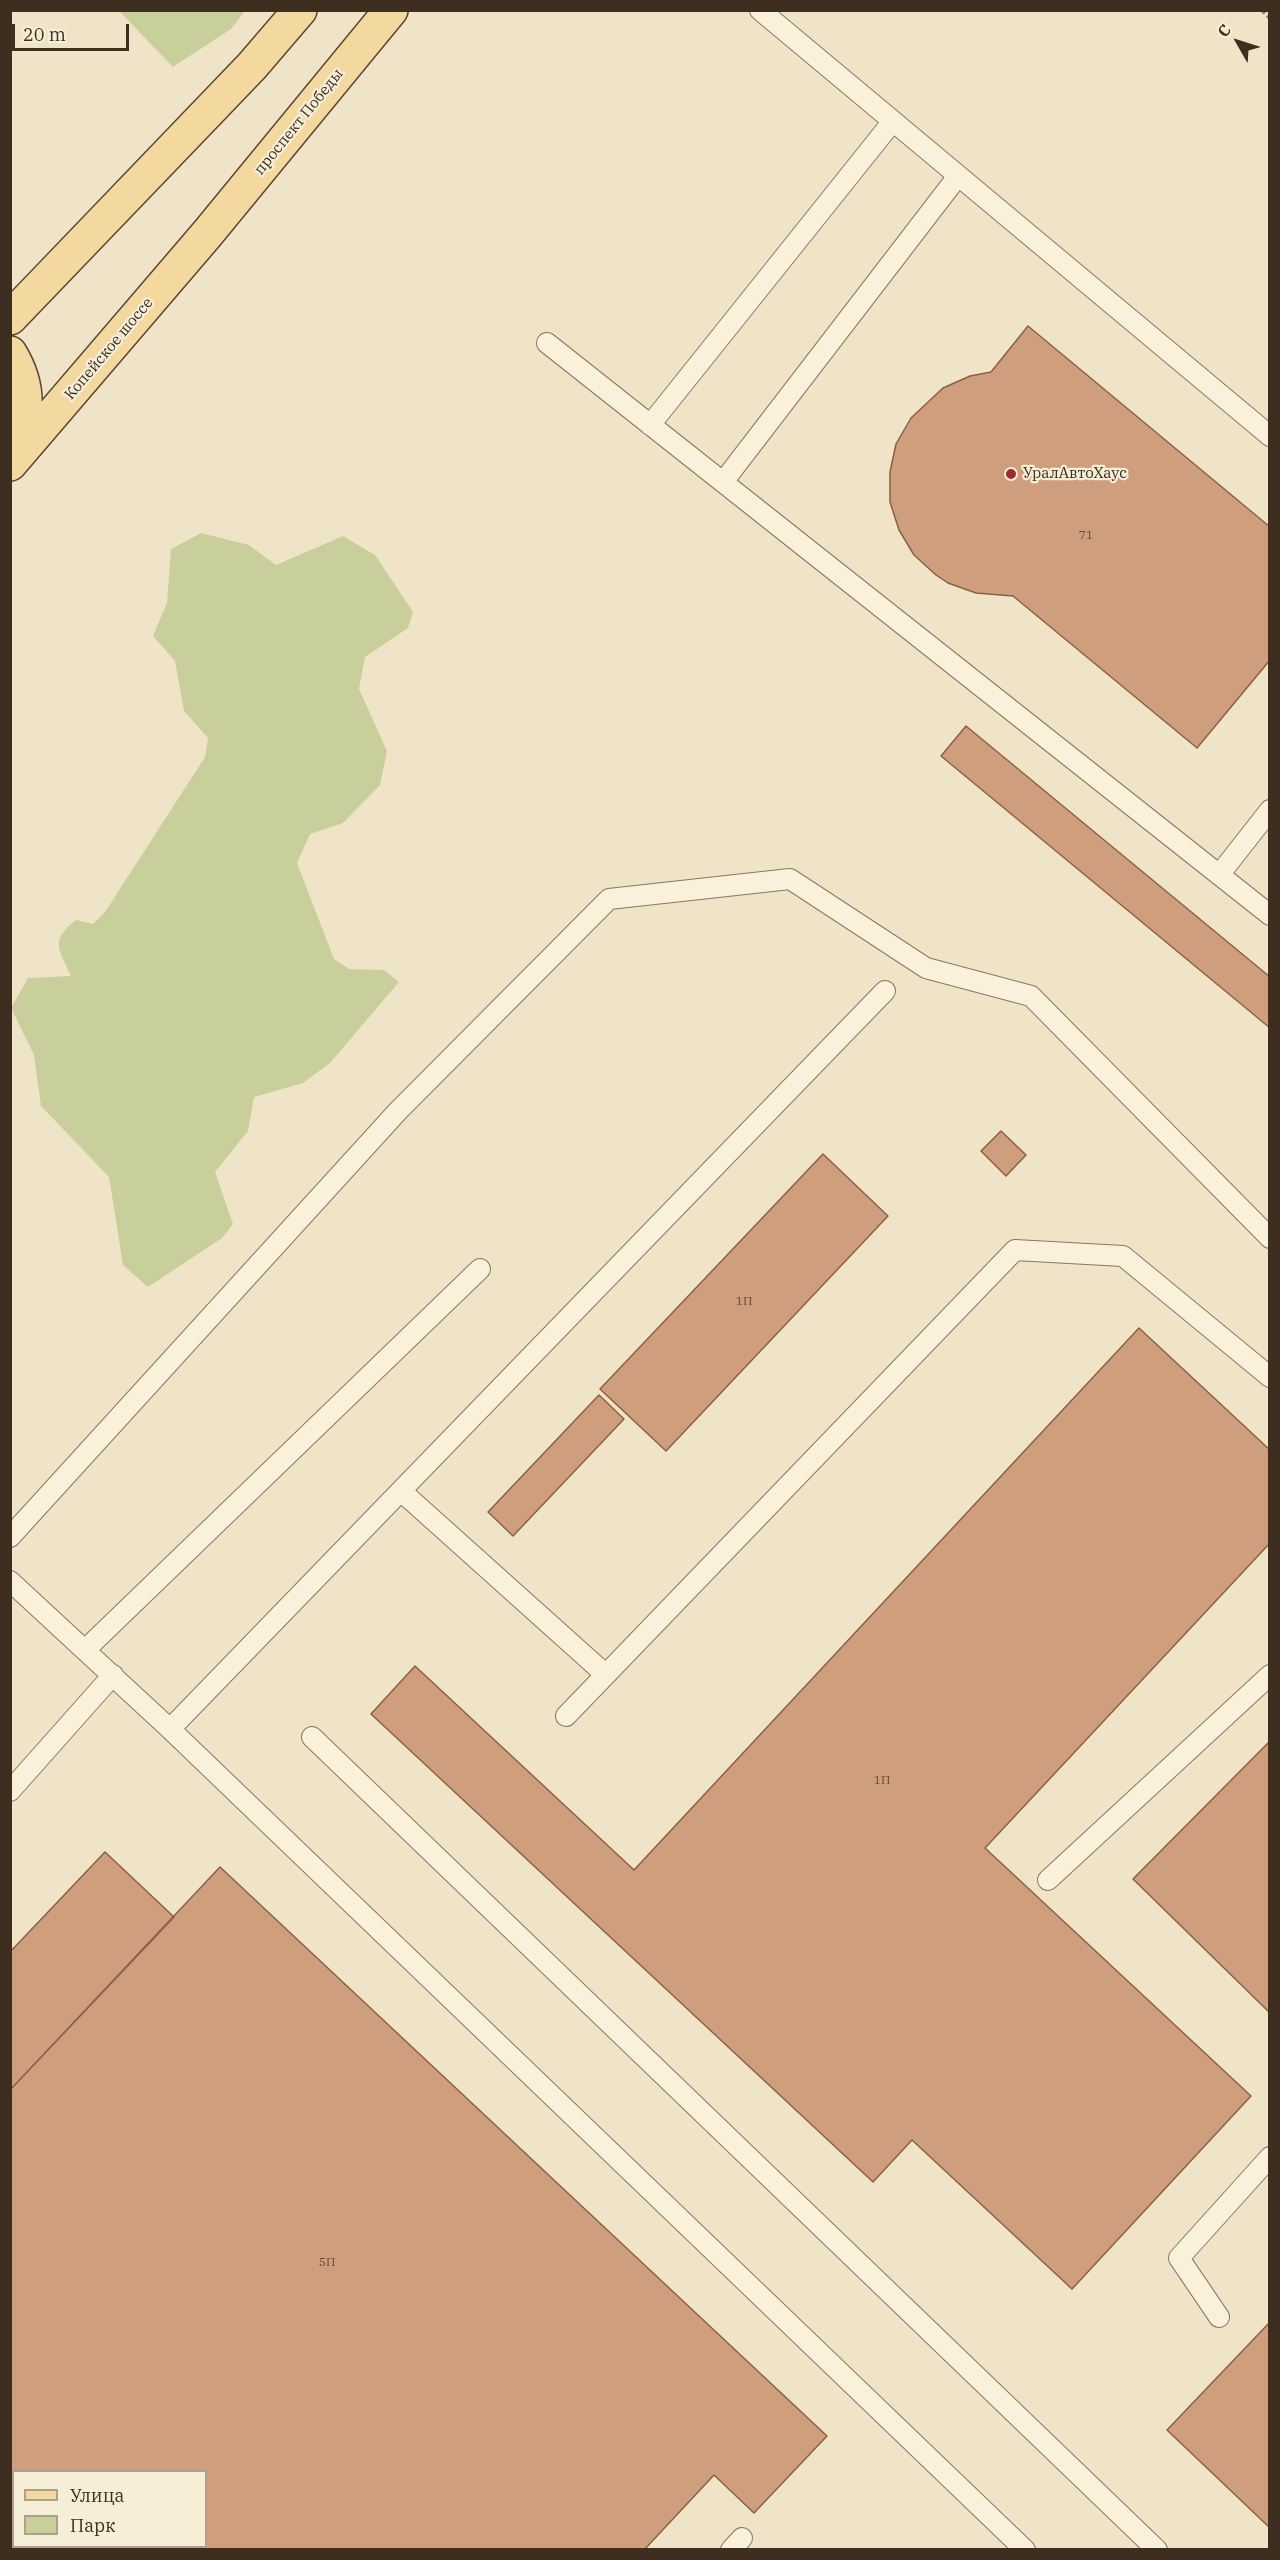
<!DOCTYPE html>
<html>
<head>
<meta charset="utf-8">
<style>
  body { margin:0 }
  #map { position:relative; width:1280px; height:2560px; overflow:hidden; background:#f0e4c8; font-family:"IBM Plex Serif",serif }
  canvas { display:block }
  .frame { position:absolute; inset:0; border:12px solid #3d2e20; pointer-events:none }
  .legend { position:absolute; left:12px; top:2470px; width:195px; height:78px; box-sizing:border-box; background:#f7eed8; border:2px solid #ada18e; margin:0; padding:8px 10px; list-style:none; font-size:18px; color:#3d2e20 }
  .legend li { display:flex; align-items:center; gap:12px; height:30px }
  .legend b { width:30px; border:2px solid #ada18e }
  .north { position:absolute; left:1208px; top:12px; width:60px; height:60px; -webkit-text-stroke:4px #f7eed8; paint-order:stroke; rotate:309deg; font-size:16px; font-weight:700; line-height:24px; text-align:center; color:#3d2e20 }
  .north::after { content:''; display:block; margin:auto; width:21px; height:27px; background:#3d2e20; clip-path:polygon(50% 0,100% 100%,50% 72%,0 100%) }
  .scale { position:absolute; left:12px; top:24px; width:117px; height:27px; box-sizing:border-box; border:3px solid #3d2e20; border-top:0; padding-left:8px; font-size:18px; line-height:21px; white-space:nowrap; color:#3d2e20; -webkit-text-stroke:4px #f7eed8; paint-order:stroke }
</style>
</head>
<body>
<div id="map">
<canvas width="1280" height="2560"></canvas>
<div class="frame"></div>
<ul class="legend">
<li><b style="height:8px;background:#f3d9a0"></b>Улица</li>
<li><b style="height:16px;background:#c9cf9b"></b>Парк</li>
</ul>
<div class="north">С</div>
<div class="scale">20 m</div>
</div>
<script>
const c = document.querySelector('canvas').getContext('2d');
c.lineJoin = 'round';
function fillPath(path, color) { c.fillStyle = color; c.fill(path, 'evenodd'); }
function strokePath(path, color, width, dash) { c.strokeStyle = color; c.lineWidth = width; c.lineCap = dash ? 'butt' : 'round'; c.setLineDash(dash || []); c.stroke(path); }
function label(font, color, halo, rows, align = 'center') {
  c.font = font + ' "IBM Plex Serif",serif'; c.lineWidth = 4.5; c.setLineDash([]); c.textBaseline = 'middle'; c.strokeStyle = halo; c.fillStyle = color; for (const [text, x, y, turn = 0] of rows) {
    c.save(); c.translate(x, y); c.rotate((+turn || 0) * Math.PI / 180); c.textAlign = isNaN(turn) ? turn : align; if (halo) c.strokeText(text, 0, 0); c.fillText(text, 0, 0); c.restore();
  }
}
const green = new Path2D(`
  M119,11H245L231,29L173,67Z
  M201,533L249,545L276,565L343,536L375,555L413,612L408,628L365,657L359,689L387,751L380,785L343,823L310,834L297,863L334,959L349,969L384,970L399,982L330,1063L303,1083L254,1097L248,1131L215,1172L233,1224L222,1238L148,1287L123,1265L109,1177L41,1106L34,1055L11,1008L28,978L71,976C59,949 49,941 76,920L93,924L105,912L205,757L208,738L184,711L175,661L153,636L167,603L171,549Z`);
const building = new Path2D(`
  M1028,326L1270,527V660L1197,748L1013,596L976,593L948,583L936,575L914,555L899,530L890,502V472L896,444L911,418L943,388L970,376L991,372Z
  M966,726L1270,977V1028L941,756Z
  M1001,1131L1026,1155L1006,1176L981,1151Z
  M823,1154L888,1216L666,1451L600,1389Z
  M1139,1328L1270,1450V1543L985,1848L1251,2096L1072,2289L912,2140L873,2182L371,1714L415,1666L634,1870Z
  M599,1395L624,1419L513,1536L488,1512Z
  M1270,1741V2013L1133,1879Z
  M105,1852L174,1917L10,2090V1952Z
  M220,1867L827,2436L754,2513L714,2475L644,2550H10V2090ZM14,2472H206V2546H14Z
  M1270,2322V2528L1167,2430Z`);
const path = new Path2D(`
  M1262,10L1270,18`);
const service = new Path2D(`
  M760,10L1270,436
  M547,343L1270,915
  M650,425L893,121
  M723,482L958,176
  M1219,875L1270,810
  M401,1491L605,1674
  M10,1537L398,1111L609,899L790,879L926,968L1031,996L1270,1238
  M10,1581L170,1729L1025,2550
  M85,1650L480,1269
  M566,1716L1015,1250L1123,1256L1270,1377
  M170,1729L885,991
  M312,1737L1157,2550
  M10,1791L113,1675
  M1048,1880L1270,1675
  M1219,2317L1179,2258L1270,2157
  M731,2550L742,2538`);
const primary = new Path2D(`
  M10,318L252,66L300,10
  M10,353C32,389 28,418 11,455
  M10,464L207,234L391,10`);
const markers = [
  [1011,474,6,"#9e2a2b"]
];
const numberNames = [
  ["71",1086,536],
  ["1П",744,1302],
  ["1П",882,1781],
  ["5П",327,2263]
];
const streetNames = [
  ["проспект Победы",299,122,-51],
  ["Копейское шоссе",109,349,-50]
];
const poiNames = [
  ["УралАвтоХаус",1023,474]
];
fillPath(green, '#c9cf9b');
fillPath(building, '#cf9f7d');
strokePath(building, '#8d5f41', 1.5);
strokePath(service, '#8d765c', 22);
strokePath(primary, '#5b4430', 36);
strokePath(path, '#8d765c', 4, [4.5, 3]);
strokePath(service, '#faf1dc', 20);
strokePath(primary, '#f3d9a0', 33);
for (const [x, y, r, color] of markers) { const dot = new Path2D(); dot.arc(x, y, r, 0, 2 * Math.PI); c.fillStyle = color; c.fill(dot); strokePath(dot, '#f7eed8', 2); }
label('12px', '#624a37', null, numberNames);
label('15px', '#3d2e20', '#f7eed8', streetNames);
label('15px', '#3d2e20', '#f7eed8', poiNames, 'left');
</script>
</body>
</html>
